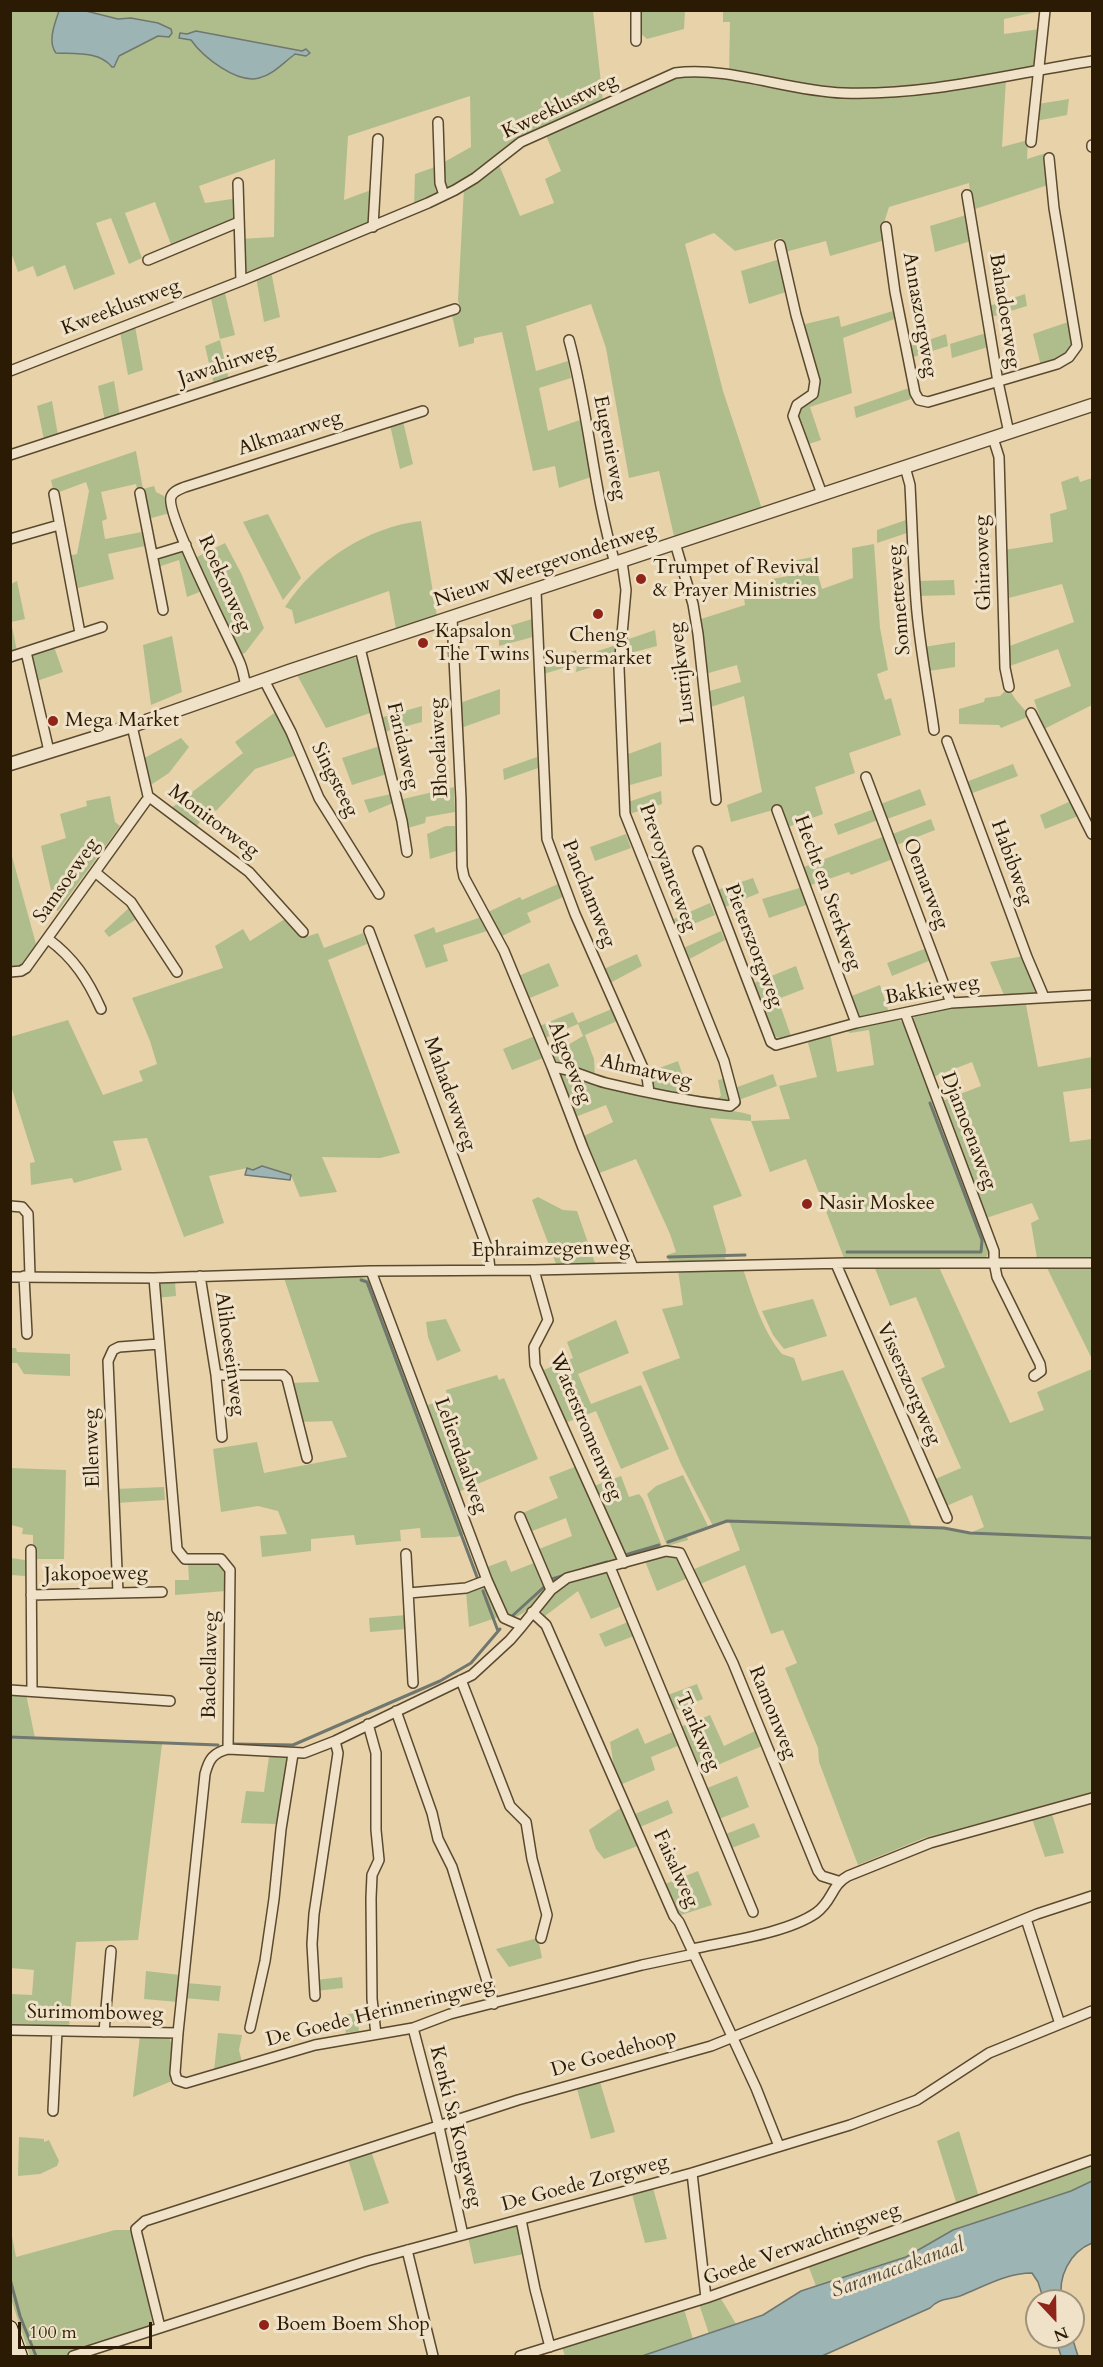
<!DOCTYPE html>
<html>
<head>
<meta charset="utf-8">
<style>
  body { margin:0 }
  #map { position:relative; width:1103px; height:2367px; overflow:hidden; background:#e7d2aa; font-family:Cardo,serif }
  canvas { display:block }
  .frame { position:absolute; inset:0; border:12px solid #2c1b04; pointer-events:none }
  .north { position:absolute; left:1025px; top:2289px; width:60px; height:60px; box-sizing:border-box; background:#efe2c8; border:2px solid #a1927a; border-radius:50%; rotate:158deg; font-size:16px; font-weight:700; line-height:24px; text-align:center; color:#2c1b04 }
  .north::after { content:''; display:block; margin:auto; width:21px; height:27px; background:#8f2418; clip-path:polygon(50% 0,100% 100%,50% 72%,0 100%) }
  .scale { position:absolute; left:18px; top:2322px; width:134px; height:27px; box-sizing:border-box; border:3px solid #2c1b04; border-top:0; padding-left:8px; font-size:18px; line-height:21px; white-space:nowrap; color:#2c1b04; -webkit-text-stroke:4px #efe2c8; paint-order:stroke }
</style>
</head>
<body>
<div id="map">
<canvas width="1103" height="2367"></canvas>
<div class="frame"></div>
<div class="north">N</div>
<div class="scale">100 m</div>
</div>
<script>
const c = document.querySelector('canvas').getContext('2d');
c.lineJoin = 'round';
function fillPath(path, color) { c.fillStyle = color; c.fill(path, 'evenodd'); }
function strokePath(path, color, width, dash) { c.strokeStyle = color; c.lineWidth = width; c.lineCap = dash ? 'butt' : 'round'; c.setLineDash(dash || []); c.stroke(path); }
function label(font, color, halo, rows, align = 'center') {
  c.font = font + ' Cardo,serif'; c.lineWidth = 6; c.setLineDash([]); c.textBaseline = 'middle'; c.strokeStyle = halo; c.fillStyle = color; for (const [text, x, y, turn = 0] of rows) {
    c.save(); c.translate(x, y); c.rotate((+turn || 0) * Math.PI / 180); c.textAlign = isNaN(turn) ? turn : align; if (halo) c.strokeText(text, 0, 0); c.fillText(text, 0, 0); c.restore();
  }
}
const green = new Path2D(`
  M723,10L1041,11L1004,19V34L1040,29L1037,67C970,82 901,92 833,90C799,89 763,79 729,74L730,22H723Z
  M11,11H593L603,101L522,139L473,175L444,192L439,165L471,147L470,96L348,136L344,200L371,190L370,226L244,273L240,239L274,237L275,159L199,186L205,203L232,199L236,203V221L172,247L155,202L125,213L142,258L129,264L111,218L96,223L115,274L74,290L65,265L37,277L33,266L18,272L11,252Z
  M639,11H685L684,29L647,39L639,32Z
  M681,75L714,77L831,95L1006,79L1002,147L1028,140L1027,159L1046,153L1048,185L972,210L969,183L889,207L883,226L885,240L830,256L826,241L785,252L781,238L735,251L714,233L685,244L723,391L762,509L674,536L659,471L629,478L606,348L591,304L526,326L536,371L568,361L571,378L539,388L548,431L580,420L582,427L591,477L559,488L555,466L533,471L502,332L474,338V343L459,347L452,315L461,311L458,300L464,187L498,162L520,216L554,203L545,179L561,171L545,133Z
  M1069,99L1067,115L1036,121L1038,104Z
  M435,167V189L437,194L414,207L415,174Z
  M966,215L971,241L935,252L930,226Z
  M780,259L789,291L749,304L741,271Z
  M271,271L280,317L264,322L256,277Z
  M224,289L235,335L220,339L210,294Z
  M1025,294L1027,306L991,317L989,306Z
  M896,310L897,318L843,338L852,393L810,407L821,440L806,445L795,416L796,409L814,397L801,325L839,316L841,327Z
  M1071,321C1075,353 1069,354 1041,366L1033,334Z
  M135,326L143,370L128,375L120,332Z
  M986,333L988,347L952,358L950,344Z
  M946,334L948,346L910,358L908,347Z
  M220,340L229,380L214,385L205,346Z
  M114,381L120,416L105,421L98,386Z
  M909,388L911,399L856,418L854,407Z
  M52,401L58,435L44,440L37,406Z
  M403,421L413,464L400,469L390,425Z
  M136,451L143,489L154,486L156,492L164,496L170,513L144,520L136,484L101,492L107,519L102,521L105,539L142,532L145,546L108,554L114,579L70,590L63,557L77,554L89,491L86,482L54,494L51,480Z
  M1078,476L1080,482L1092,478V705L1044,729L1034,700L1071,686L1058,649L1007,667V647L1074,622L1062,584L1005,599V550L1053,542L1050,514L1067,509L1061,482Z
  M268,514L301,578L283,600L243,522Z
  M909,519L910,532L877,543V530Z
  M421,521L437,616L396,629L389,591L295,624L292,610L285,607C314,562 367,527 421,521Z
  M225,543L241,573L264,628L245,653L240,655L195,558Z
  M874,544L880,628L888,670L877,674L885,700L891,698L901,735L849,753L855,773L815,787L823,814L788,827L780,808L731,822L727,805L762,792L744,696L708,708L706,692L741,682L737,665L705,674L698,620L745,605L743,590L772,583V579L794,575L792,561L813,557L822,589L853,578L852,548Z
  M181,550L184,551L202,591L187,597L179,560L158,567L156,556Z
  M954,580L955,595L918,596V581Z
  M17,581L25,619L11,622L17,651L11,654V584Z
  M532,619L533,637L499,646V629Z
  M655,630L657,646L619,656L620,642Z
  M172,636L182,692L151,705L143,645Z
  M955,642V667L929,671L924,647Z
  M53,644L63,672L34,682L30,655Z
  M616,645L614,660L576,672L577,664L540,675V662L576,650L577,658Z
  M354,657L359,661L373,712L326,728L296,673Z
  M1008,688L1016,700L1030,716L1001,728L999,725L959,724V709L984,702L985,698L1000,696Z
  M500,689V714L458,729L457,704Z
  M422,706V722L384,732L380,718Z
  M277,711L297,755L255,769L216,811L210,807L195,829L170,809L243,753L235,742Z
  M181,738L189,747L169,773L146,788L139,761Z
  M661,742L662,776L623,787V756Z
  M380,746L387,774L352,785L342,758Z
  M537,757L538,768L504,780L503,769Z
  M1013,764L1018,776L970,794L966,782Z
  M454,787L455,812L426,817L425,823L408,828L399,800Z
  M920,789L926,805L884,820L878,805Z
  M661,791L662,804L626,815L625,803Z
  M391,794L393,803L369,813L364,800Z
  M110,796L115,822L120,826L58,911L55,908L41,846L66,838L60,814L87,806L86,801Z
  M1073,800L1081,815L1045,829L1040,815Z
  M874,809L878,820L838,835L834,824Z
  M931,819L935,830L894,846L890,835Z
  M446,826H455L456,851L430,859L427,834Z
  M626,834L631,848L595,861L590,847Z
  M885,836L893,859L851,875L849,872L808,886L801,868Z
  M10,849L36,944L21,965L10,968Z
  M753,878L759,893L720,909L714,891Z
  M558,884L563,897L527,913L531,922L498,938L486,913L520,897L522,900Z
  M803,887L809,904L769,918L762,899Z
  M710,903L715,915L672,933L667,922Z
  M130,907L138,918L109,937L104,931Z
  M481,917L487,931L443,945L448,961L426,968L414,935L434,927L436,933Z
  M285,919L303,938L318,933L324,948L363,933L367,944L328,960L400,1153L380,1158L322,1157L337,1192L300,1197L291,1175L247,1168L209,1176L224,1223L184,1237L147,1138L113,1141L122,1170L74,1183L72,1178L31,1185L30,1163L35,1162L11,1086L10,1037L68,1020L103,1095L143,1081L139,1071L157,1064L150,1041L132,998L223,968L215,946L243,929L250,941Z
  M721,931L725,940L684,962L679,950Z
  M927,948L931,960L892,976L887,963Z
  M637,954L642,966L610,983L604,969Z
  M1024,956L1035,988V993L1004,995L990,962Z
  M549,963L559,986L525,1000L516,977Z
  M796,966L804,989L778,999L791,1036L782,1039L771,1035L749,985Z
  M880,985L889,1013L858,1019L849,997Z
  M1025,1000L1038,1067L1092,1057V1088L1063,1092L1070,1142L1092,1139V1259L1037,1258L1031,1223L1039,1219L1032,1203L986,1218L942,1101L981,1086L972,1062L933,1077L912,1021L915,1015L952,1006Z
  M612,1009L617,1021L585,1035L594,1059L595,1078L552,1061L551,1055L583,1036L578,1024L543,1039L537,1027L573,1012L578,1023Z
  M897,1018L903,1023L911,1041L990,1251L986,1257L844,1258L806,1159L770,1172L751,1121L710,1118L742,1196L713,1206L726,1250L725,1261H669L667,1255L676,1252L670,1234L636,1159L597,1174L582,1137L613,1122L606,1105L573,1118L559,1073L561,1072C605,1086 650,1097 696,1106C715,1110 732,1109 751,1115V1121L790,1119L779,1086L817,1077L807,1039L830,1033L837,1072L874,1065L869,1030L850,1033L847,1031Z
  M535,1036L543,1058L512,1070L503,1049Z
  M678,1061L684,1079L679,1093L718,1098L721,1096L718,1080L723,1079C726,1087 733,1097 725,1104L650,1089L646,1073Z
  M773,1074L777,1086L736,1101L732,1089Z
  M538,1197L563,1210L577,1211L595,1263L556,1264L532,1200Z
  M938,1265L1010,1423L1044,1410L1037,1392L1092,1369V1793L924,1838L858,1865L819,1762L818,1748L785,1668L797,1663L783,1630L771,1634L745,1565L698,1585L692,1570L740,1550L729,1521L713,1526L681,1464L642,1372L680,1358L662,1309L683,1305L678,1270L743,1269C753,1298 762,1330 782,1354L794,1358L802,1381L843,1370L912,1527L944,1528L970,1533L984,1527L972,1495L944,1507L933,1480L961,1468L921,1378L945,1367L916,1297L890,1306L874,1266Z
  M1046,1266L1092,1267V1359Z
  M358,1276L371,1280L466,1534L456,1537L421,1538L420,1528L400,1530L401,1541L356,1545L354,1535L311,1539V1551L262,1557L260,1536L287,1534L278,1511L258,1506L221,1512L213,1449L257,1442L264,1473L347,1457L332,1421L299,1422L287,1383L319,1382L284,1278Z
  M156,1282H175L176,1296L156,1298Z
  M813,1299L827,1336L784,1349L773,1335L762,1311Z
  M446,1319L461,1351L437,1361L428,1337L426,1322Z
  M616,1320L629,1353L578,1374L591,1404L641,1385L669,1449L621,1469L596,1411L565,1423L541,1371L573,1358L567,1342Z
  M11,1348H16L17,1352L70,1354V1376L24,1374L17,1363H11Z
  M497,1375L499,1380L504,1378L538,1459L458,1492L425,1406L448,1398L446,1390Z
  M577,1466L617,1557L616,1560L552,1584L534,1551L572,1536L566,1518L527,1533L520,1514L558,1498L549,1477Z
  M11,1468L66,1470L64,1559H33V1535L22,1534L23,1528L11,1525Z
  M683,1475L708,1526L686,1534L688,1540L667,1546L647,1494L656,1486Z
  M621,1476L629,1497L639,1494L643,1499L662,1546L634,1556L630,1557L624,1553L594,1486Z
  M164,1487L165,1500L116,1503L115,1489Z
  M668,1556L677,1557L688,1578L657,1591L645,1561Z
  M11,1558L25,1560V1576L11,1575Z
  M506,1560L511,1572L534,1563L547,1589C540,1600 526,1614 513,1618L504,1612L487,1567Z
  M188,1563H219L226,1570V1591L175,1595V1580H189Z
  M606,1573L610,1577L622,1606L591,1619L578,1591L545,1616L542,1612V1604C566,1581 574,1578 606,1573Z
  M482,1586L487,1588L499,1617L469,1627L466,1591Z
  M407,1615V1629L370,1632L369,1618Z
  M628,1622L634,1636L605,1647L599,1634Z
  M697,1684L703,1699L673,1711L665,1696Z
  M11,1693L26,1694L35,1738L162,1744L138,1940L76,1942L69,2028L11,2027V1994L32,1995L34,1970L11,1968Z
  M710,1715L724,1746L755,1731L762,1746L699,1773L680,1727Z
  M638,1728L645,1744L675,1731L680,1745L651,1757L655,1770L620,1785C613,1770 613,1758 610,1742Z
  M269,1757L289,1758L277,1824L241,1823L246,1791L264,1792Z
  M737,1776L749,1807L719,1819L705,1789Z
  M668,1800L673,1813L640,1827L635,1814Z
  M622,1807L640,1845L604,1859L596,1849L589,1830Z
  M1052,1814L1064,1853L1045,1857L1032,1819Z
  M754,1823L760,1837L732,1848L726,1834Z
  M698,1871L712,1905L678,1916L665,1884Z
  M538,1938L542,1958L509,1967L496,1949Z
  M146,1971L180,1975L178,2002L144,1999Z
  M342,1977L343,1988L316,1991V1980Z
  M186,1983L221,1986L219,2001L184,1998Z
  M356,2013L359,2031L346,2033L342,2015Z
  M218,2033L242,2035L239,2050L242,2062L214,2071Z
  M140,2035L168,2037C177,2047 172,2068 172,2081L133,2097Z
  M600,2082L615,2132L591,2139L577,2089Z
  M959,2131L979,2197L957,2205L937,2141Z
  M19,2137L44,2139V2142L49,2140L59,2161L57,2166L40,2174L18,2176Z
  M371,2151L389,2203L364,2211L348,2159Z
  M1092,2163V2181L1071,2191L953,2230L906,2257L816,2286L808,2265Z
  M653,2188L667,2239L645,2243L632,2194Z
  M517,2225L524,2254L474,2264L468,2237Z
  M10,2226L16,2257L115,2230H133L152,2321L150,2328L68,2356H30L11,2299Z
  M720,2297L736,2324L709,2334L699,2304Z
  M684,2309L693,2339L642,2356H565L562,2347Z`);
const water = new Path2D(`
  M59,11H86L118,19L131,18L158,23L171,29L172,33L169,37L158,36L119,56L114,67H112C99,51 75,54 56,53C47,42 55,23 59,11Z
  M196,31L302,51L306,49L310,53L306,56L295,54C283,63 274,74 259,78C237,84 203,57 191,40L179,38L180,33L187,34Z
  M262,1166L291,1175L290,1180L245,1175L247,1168L253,1170Z
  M1092,2181V2243C1070,2252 1057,2277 1062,2301H1044L1038,2282L1032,2273C1006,2273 983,2287 960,2296C948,2300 939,2298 930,2308L822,2356H642L763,2315L801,2291L906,2257L953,2230L1071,2191Z
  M1055,2337H1072L1078,2356H1061Z`);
const stream = new Path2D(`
  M847,1252H981L982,1240L930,1103
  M668,1257L745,1255
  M361,1280L367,1282L477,1577
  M668,1542L727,1521L944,1528L970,1533L1092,1538
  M625,1555L659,1545
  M583,1569L607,1562
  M552,1579L565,1575
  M483,1591L498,1631
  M510,1618L544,1587
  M10,1737L218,1745
  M233,1744L293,1745L440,1681L471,1663L500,1629
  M10,2279L20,2316L36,2356`);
const minor = new Path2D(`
  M636,10V41
  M438,122L440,183L444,195
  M1031,142L1045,10
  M1092,145V147
  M238,183L241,281
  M967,195L998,382L1009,433
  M373,227L378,139
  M886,227L895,292L915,393L919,400L928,402L1057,364L1069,357L1077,346L1054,208L1049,158
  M780,245L796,315L815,381L813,394L797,405L793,416L822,494
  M148,260L239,222
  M569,340C589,413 593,490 615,563
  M10,371L241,281L428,203L455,190L475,178L521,142L675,73C729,66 787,91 843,93C928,96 1009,74 1092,61
  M993,438L999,457L1005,668L1009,687
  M10,455L455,309
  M905,467L910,485C912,523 913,562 916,601C919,644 928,687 934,730
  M140,493L163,610
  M54,494L80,633
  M10,539L59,525
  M675,543L693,604L698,634L716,800
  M153,555L186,545
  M536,591L547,839L575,914L647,1077L649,1092
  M452,618L461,799L462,867L464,877L504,951L552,1067L583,1148L633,1267
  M360,648L402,821L407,852
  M26,652L49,751
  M10,657L102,627
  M264,680L291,732L319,798L379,894
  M246,686C244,678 243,670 240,663C230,639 165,514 171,497C173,491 180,489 185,487L423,411
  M1031,713L1092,834
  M132,726L148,796L249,872L303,932
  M947,741L1027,957L1044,997
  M866,777L951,1003
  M777,810L856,1023
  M698,851L771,1042L776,1045L856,1023L951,1003L1092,995
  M95,872L131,902L177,972
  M369,931L488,1250L490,1270
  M48,939C74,958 88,980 101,1009
  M10,972L21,971L26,968L146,801
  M905,1013L994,1251V1262L997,1277L1040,1364L1041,1371L1034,1376
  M552,1067C572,1069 587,1078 606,1083C647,1093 688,1101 730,1106L735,1102L724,1061L625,814L619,668L626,590L622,562
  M10,1206L22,1207L28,1214L30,1276
  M836,1264L947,1518
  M534,1270L548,1320L534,1347L535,1365L624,1563
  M371,1271L487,1580L504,1618L522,1626L551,1590L567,1578L666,1551L680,1553L733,1663L818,1871L822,1876L838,1881
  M24,1276L27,1334
  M200,1276L216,1375L222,1437
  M10,1277L154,1278L371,1271L534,1270L846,1263H1092
  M154,1278L177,1549L185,1559H221L230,1570L228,1749C213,1753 209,1759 205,1774L178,2033L175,2073L177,2080L186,2083L315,2045L413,2028L450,2014L642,1965L694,1954
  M216,1375H283L287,1379L307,1458
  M520,1517L551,1590
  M31,1550L32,1691
  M406,1554L413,1683
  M610,1567L753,1912
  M118,1593L108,1361L113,1350L119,1347L159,1344
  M409,1593L466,1588L487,1580
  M31,1595L162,1592
  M532,1612L546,1625L674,1916L679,1922L756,2088L779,2146
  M461,1680L510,1806L526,1822L532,1859L547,1915L541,1938
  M10,1690L170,1701
  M396,1711L432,1813L438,1839L452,1867L494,2004
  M368,1724L376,1753V1830L379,1860L372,1875L371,1898L372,1999L376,2034
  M228,1749L304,1753L335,1741L472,1675L510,1640L522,1626
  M1026,1919L1060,2024
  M692,1949C728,1941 787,1933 816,1913C833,1901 831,1885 848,1876L930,1843L1092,1798
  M315,1996L312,1944L314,1914L338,1753L335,1741
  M250,2028L265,1961L274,1899L281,1829L293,1754
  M413,2028L439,2127L463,2235
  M10,2030L178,2033
  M104,2032L111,1951
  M53,2111L57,2031
  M692,2173L706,2298
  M521,2220L535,2289L550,2347
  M407,2250L433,2356
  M160,2327L137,2234L136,2229L145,2221L518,2100L711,2046L1037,1914L1092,1896
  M73,2356L367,2261L692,2173L850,2125L917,2100L989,2053L1092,2011
  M520,2356L706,2298L1092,2160`);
const tertiary = new Path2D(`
  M10,764L132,726L289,671L1092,405`);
const secondary = new Path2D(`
  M10,2328L20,2356`);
const markers = [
  [641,579,6,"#8f2418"],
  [598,614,6,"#8f2418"],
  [423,643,6,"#8f2418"],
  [53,721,6,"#8f2418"],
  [807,1204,6,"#8f2418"],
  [264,2325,6,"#8f2418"]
];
const streetNames = [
  ["Kweeklustweg",560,107,-26],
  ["Kweeklustweg",121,308,-21],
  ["Bahadoerweg",1004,311,81],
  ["Annaszorgweg",919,315,80],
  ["Jawahirweg",227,365,-18],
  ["Alkmaarweg",290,434,-18],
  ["Eugenieweg",609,448,79],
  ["Ghiraoweg",984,563,-92],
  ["Nieuw Weergevondenweg",545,566,-18],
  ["Roekonweg",224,584,66],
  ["Sonnetteweg",900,600,-95],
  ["Lustrijkweg",683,673,-97],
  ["Faridaweg",402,746,77],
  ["Bhoelaiweg",440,748,-93],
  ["Singsteeg",334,780,63],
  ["Monitorweg",213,822,37],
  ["Habibweg",1011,863,70],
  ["Prevoyanceweg",667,868,70],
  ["Samsoeweg",67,881,-55],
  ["Oemarweg",925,884,69],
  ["Hecht en Sterkweg",827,893,70],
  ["Panchamweg",588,894,68],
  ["Pieterszorgweg",753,946,69],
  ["Bakkieweg",932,991,-10],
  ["Algoeweg",569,1063,68],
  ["Ahmatweg",646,1072,13],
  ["Mahadewweg",449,1094,70],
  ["Djamoenaweg",968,1131,69],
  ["Ephraimzegenweg",551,1250,-1],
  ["Alihoeseinweg",229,1354,82],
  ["Visserszorgweg",908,1384,66],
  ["Waterstromenweg",585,1427,67],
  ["Ellenweg",93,1448,-92],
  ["Leliendaalweg",460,1456,70],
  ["Jakopoeweg",96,1575,-1],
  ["Badoellaweg",211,1665,-89],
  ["Ramonweg",772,1713,68],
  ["Tarikweg",697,1732,66],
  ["Faisalweg",675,1869,65],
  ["De Goede Herinneringweg",380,2013,-14],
  ["Surimomboweg",95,2014,1],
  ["De Goedehoop",614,2054,-16],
  ["Kenki Sa Kongweg",455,2127,76],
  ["De Goede Zorgweg",585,2184,-15],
  ["Goede Verwachtingweg",802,2245,-20]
];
const poiNames = [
  ["Trumpet of Revival",653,568],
  ["& Prayer Ministries",653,591],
  ["Kapsalon",435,632],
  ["The Twins",435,655],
  ["Cheng",598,636,"center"],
  ["Supermarket",598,659,"center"],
  ["Mega Market",65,721],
  ["Nasir Moskee",819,1204],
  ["Boem Boem Shop",276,2325]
];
const waterNames = [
  ["Saramaccakanaal",898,2269,-20]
];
fillPath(green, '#afbd8d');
fillPath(water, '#9db4b5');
strokePath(water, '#70776e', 1.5);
strokePath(stream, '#70776e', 3);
strokePath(minor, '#5b492e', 12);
strokePath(tertiary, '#5b492e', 15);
strokePath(secondary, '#2c1b04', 16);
strokePath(minor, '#efe2c8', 9);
strokePath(tertiary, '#efe2c8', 12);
strokePath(secondary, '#efe2c8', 14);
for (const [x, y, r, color] of markers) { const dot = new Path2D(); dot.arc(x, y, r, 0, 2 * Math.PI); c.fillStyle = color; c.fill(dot); strokePath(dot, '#efe2c8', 2); }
label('20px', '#2c1b04', '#efe2c8', streetNames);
label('20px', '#2c1b04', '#efe2c8', poiNames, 'left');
label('italic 21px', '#4e4939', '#efe2c8', waterNames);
</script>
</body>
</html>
